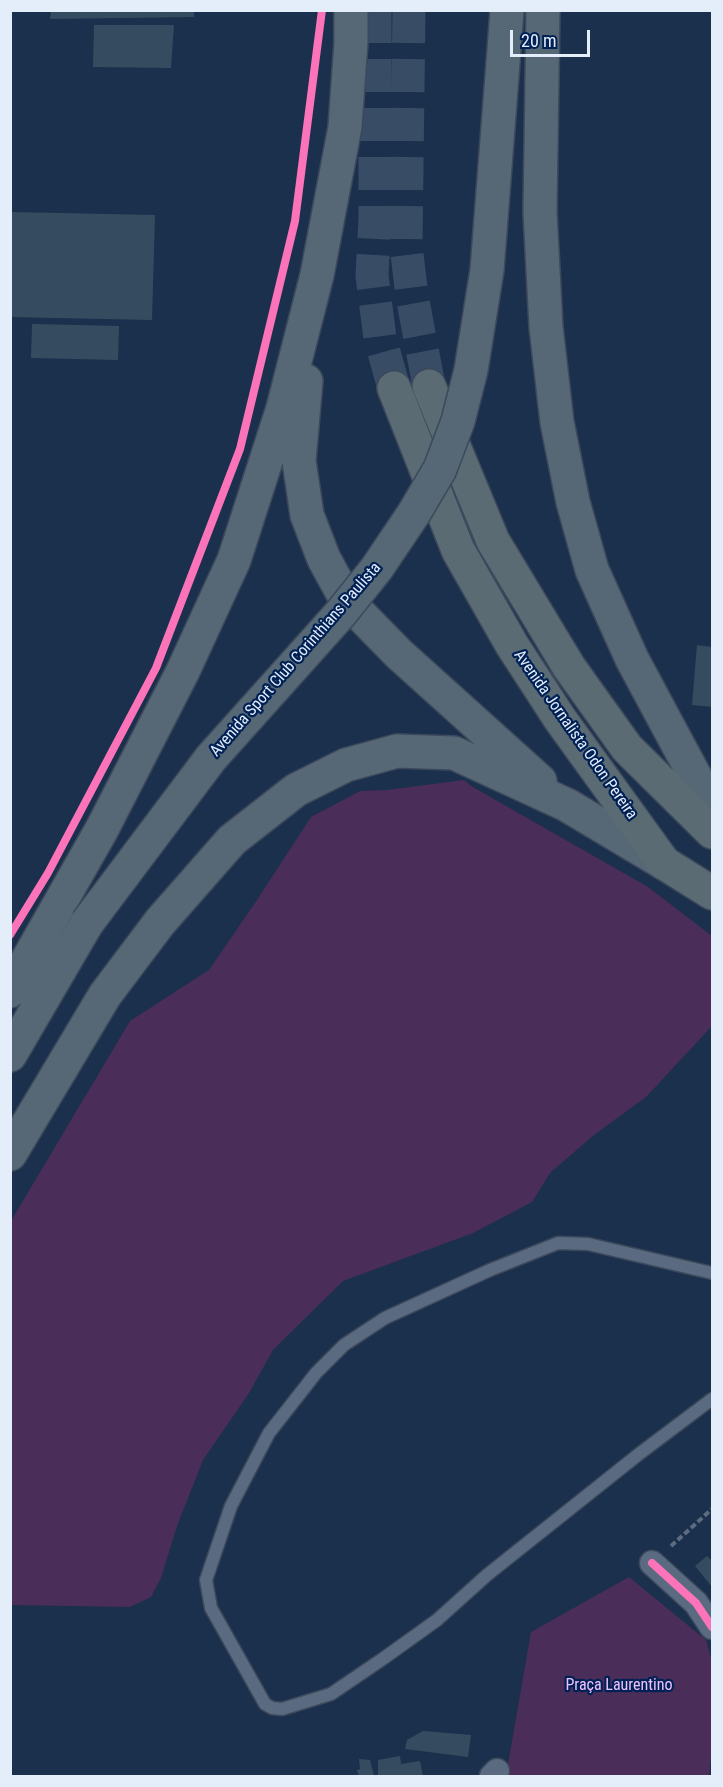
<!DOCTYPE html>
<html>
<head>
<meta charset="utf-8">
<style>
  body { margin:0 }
  #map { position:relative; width:723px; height:1787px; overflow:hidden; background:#1b304c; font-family:"Roboto Condensed",sans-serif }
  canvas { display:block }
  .frame { position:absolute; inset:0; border:12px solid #e4edfa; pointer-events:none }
  .scale { position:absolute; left:510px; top:30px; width:80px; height:27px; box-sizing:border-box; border:3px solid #e4edfa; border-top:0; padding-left:8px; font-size:18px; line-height:21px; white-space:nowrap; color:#e4edfa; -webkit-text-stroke:4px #002155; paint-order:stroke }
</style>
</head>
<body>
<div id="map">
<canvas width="723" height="1787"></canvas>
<div class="frame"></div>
<div class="scale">20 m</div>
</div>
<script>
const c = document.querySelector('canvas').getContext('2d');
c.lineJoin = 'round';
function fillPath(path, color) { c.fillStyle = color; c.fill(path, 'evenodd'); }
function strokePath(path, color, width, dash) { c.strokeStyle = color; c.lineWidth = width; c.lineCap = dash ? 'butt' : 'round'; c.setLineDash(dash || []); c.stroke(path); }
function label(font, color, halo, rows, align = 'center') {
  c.font = font + ' "Roboto Condensed",sans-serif'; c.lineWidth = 4.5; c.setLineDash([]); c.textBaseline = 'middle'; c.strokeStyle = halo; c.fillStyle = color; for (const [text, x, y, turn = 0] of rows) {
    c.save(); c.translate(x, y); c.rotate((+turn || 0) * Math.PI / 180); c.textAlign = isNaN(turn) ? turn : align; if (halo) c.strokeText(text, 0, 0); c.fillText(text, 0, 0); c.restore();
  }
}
const green = new Path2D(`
  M464,780L471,786L648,887L712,936V1026L646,1097L594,1135L550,1173L532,1202L473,1233L343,1281L273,1350L249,1393L203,1460L177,1526L161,1578L151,1597L130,1607L11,1605V1221L130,1021L209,970L257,900L311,817L360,791L387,790Z
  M629,1577L706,1640L712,1662V1746L709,1776H506L531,1632Z`);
const building = new Path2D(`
  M51,10H194V17L50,19Z
  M94,25H174L171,68L93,67Z
  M11,212L155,215L152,320L10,317Z
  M32,324L119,326L118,360L31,358Z
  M697,645L712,647V707L692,705Z
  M707,1556L712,1561V1587L695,1566Z
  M423,1731L471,1735L468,1757L405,1749L407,1740Z
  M400,1756L401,1764L420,1761L423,1776H378V1760Z
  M359,1759L370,1760L374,1776H359L357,1770L360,1769Z`);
const trunkTunnel = new Path2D(`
  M375,10V218L372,276L380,338L394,388
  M409,10L406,246L412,296L429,386`);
const path = new Path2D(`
  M671,1546L712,1509`);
const service = new Path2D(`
  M712,1273L588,1244L558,1243L490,1270L385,1318L344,1345L316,1373L269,1433L231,1506L206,1580L211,1608L265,1704L272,1708L282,1709L331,1694L384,1658L437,1620L487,1575L639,1454L712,1399`);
const minor = new Path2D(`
  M652,1563L696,1603L712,1627
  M492,1776L497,1771`);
const primary = new Path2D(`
  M543,10L540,212L546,327L557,422L573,502L592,570L632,659L698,782L712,821
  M505,37L507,10
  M306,381L299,461L307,515L324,559L347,601L399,654L540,781
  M10,991L102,829L183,671L234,560L283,408L317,275L345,127L351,42V10
  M10,1055L87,923
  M10,1154L105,995L160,922L232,840L296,790L346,765L397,751L454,753L567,805L664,863`);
const trunk = new Path2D(`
  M429,386L493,541L569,667L627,748L712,832
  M394,388L458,550L512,645L560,719L664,863L712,893`);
const primaryBridge = new Path2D(`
  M87,923L211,758L341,613L377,568L414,513L440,469L458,421L471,370L487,270L505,37`);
const cycleway = new Path2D(`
  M10,935L48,873L156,668L240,449L295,221L322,10
  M652,1563L696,1603L712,1627`);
const streetNames = [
  ["Avenida Sport Club Corinthians Paulista",296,660,-49],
  ["Avenida Jornalista Odon Pereira",575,735,55]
];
const parkNames = [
  ["Praça Laurentino",619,1686]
];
fillPath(green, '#4b2d5a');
fillPath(building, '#354c60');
strokePath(trunkTunnel, '#394c66', 33, [33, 16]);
strokePath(service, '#3c485b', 15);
strokePath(minor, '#3c485b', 27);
strokePath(primary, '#3c485b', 36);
strokePath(trunk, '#3c485b', 36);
strokePath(path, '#5c6b7f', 4, [6, 3]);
strokePath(service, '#5a6a81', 12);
strokePath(minor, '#5a6a81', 24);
strokePath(primary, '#566775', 33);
strokePath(trunk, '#5a6b74', 33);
strokePath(primaryBridge, '#3c485b', 36, []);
strokePath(primaryBridge, '#566775', 33);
strokePath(cycleway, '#fb73b8', 8);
label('16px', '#e4edfa', '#002155', streetNames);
label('16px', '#f0c0ff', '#002155', parkNames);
</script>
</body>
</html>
